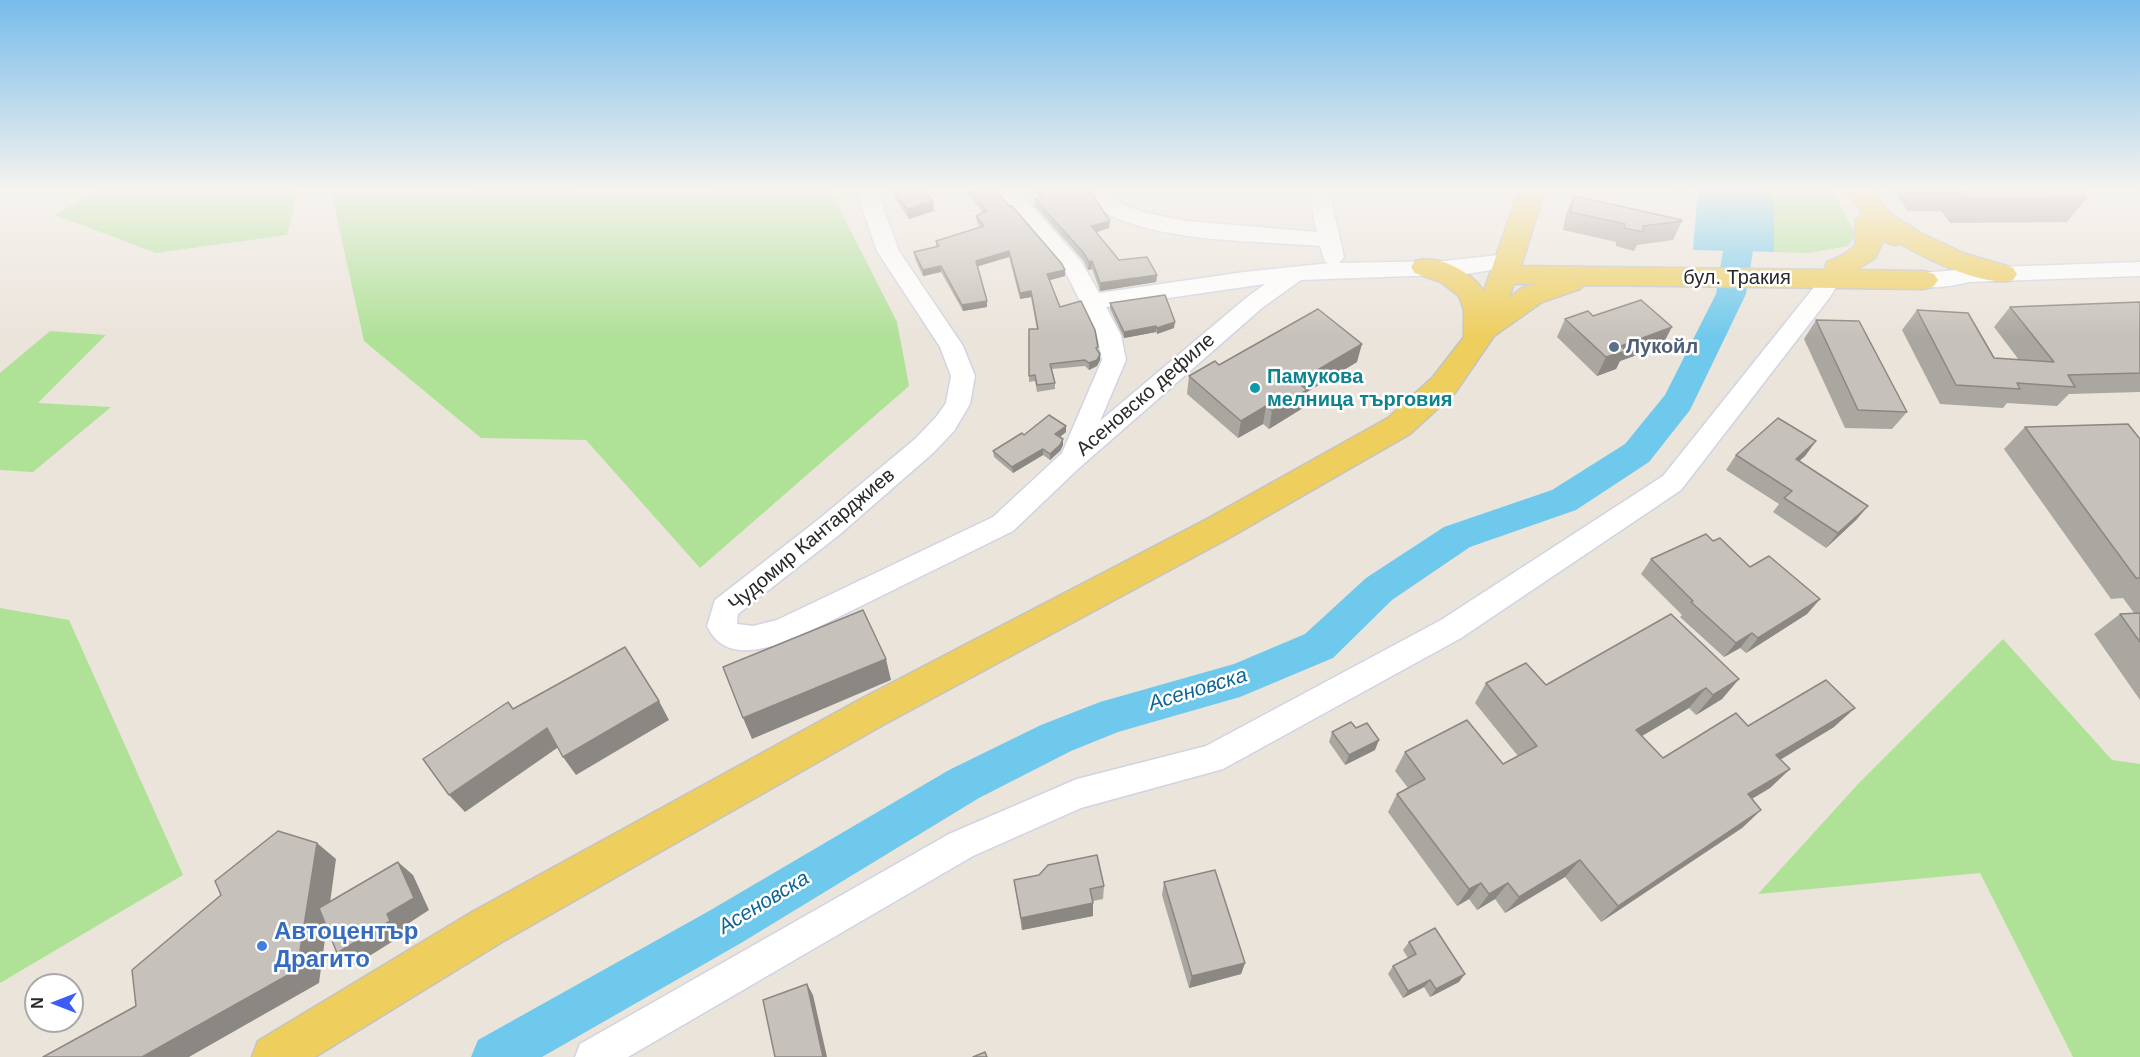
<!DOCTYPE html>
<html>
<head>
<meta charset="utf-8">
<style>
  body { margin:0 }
  #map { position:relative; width:2140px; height:1057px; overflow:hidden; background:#ebe4db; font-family:Helvetica,sans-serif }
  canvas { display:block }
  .north { position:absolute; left:24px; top:973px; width:60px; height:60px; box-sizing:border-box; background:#fff; border:2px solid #a9a9a9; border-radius:50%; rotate:270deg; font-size:16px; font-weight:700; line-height:24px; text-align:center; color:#292929 }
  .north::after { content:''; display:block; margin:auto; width:21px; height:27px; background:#3c5cf7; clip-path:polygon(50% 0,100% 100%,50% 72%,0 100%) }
</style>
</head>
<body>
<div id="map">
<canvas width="2140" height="1057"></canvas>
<div class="north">N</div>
</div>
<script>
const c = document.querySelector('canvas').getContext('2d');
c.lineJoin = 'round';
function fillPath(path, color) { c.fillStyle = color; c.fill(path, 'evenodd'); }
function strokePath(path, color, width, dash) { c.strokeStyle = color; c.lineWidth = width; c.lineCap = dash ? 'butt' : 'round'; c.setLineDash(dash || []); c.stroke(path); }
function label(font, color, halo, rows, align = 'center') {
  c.font = font + ' Helvetica,sans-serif'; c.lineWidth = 5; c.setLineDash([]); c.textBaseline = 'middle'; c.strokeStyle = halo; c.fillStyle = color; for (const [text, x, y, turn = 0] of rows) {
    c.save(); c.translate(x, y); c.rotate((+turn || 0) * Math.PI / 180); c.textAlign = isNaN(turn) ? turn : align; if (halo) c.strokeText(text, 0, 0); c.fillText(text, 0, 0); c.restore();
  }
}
const green = new Path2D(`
  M98,190H298L287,235L156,253L55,215Z
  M830,190L897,322L909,386L700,568L586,440L481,438L364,341L331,191Z
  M1771,190H1832L1856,235L1848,246L1809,253L1774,252V205Z
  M50,331L106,335L38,403L111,407L33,472L0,470V373Z
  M0,608L69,620L183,875L0,983Z
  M2003,639L2112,760L2140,764V1057H2073L1980,873L1758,894L1859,783Z`);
const water = new Path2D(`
  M1698,190H1771L1774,205V252L1693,250Z`);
const river = new Path2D(`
  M1725,190H1753V251L1746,294L1690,410L1649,462L1576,510L1470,547L1392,600L1333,658L1240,697L1118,732L1071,751L979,798L741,943L542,1057H471L478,1040L709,911L949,770L1041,725L1100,702L1234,664L1305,634L1366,578L1444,527L1552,490L1625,444L1665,395L1716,294L1723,251Z`);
const minor = new Path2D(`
  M856,190H877L899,251L963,346L975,376L970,404L954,431L933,453L839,535L738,614L737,624L753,626L777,620L993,517L1062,453L1102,360L1097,335L1064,269L996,190H1018L1081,261L1099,293L1244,272L1330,263L1325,262L1320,246C1257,241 1168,242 1111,216C1102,211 1090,199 1085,190H1107L1124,205L1146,213L1187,221L1317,232L1308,190H1329L1344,257L1339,263L1444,261L1508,254L1516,256L1519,261L1516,266L1466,274L1301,280L1262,308L1079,468L1013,531L792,640C761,650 724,662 707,626L715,600L819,519L915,439L936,417L946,403L951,376L940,347L877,251ZM1265,284L1246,298L1100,421L1126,360L1121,335L1106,307Z
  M1837,261L1845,263L1848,268L1830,297L1681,490L1461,638L1223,769L1081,808L973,856L628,1057H575L580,1044L949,834L1077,779L1206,746L1441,620L1663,476L1814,287L1829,263Z
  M2140,262V276L1969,282C1951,286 1934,290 1916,285L1913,280L1916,275C1932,270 1951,272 1969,268Z`);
const major = new Path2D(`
  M1519,190H1545L1521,266L1825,270L1827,262L1845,254L1855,246L1856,220L1863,213L1846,190H1872L1890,214L1921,233L1963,253L2013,268L2017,274L2013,280C1985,288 1925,258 1901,244L1894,245L1883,241L1875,258L1856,270L1924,271L1934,274L1938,280L1934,286L1924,289L1583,285L1580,289L1542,302L1494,336L1455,393L1410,434L1229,538L883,725L502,942L315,1057H252L258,1041L472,912L857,701L1205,520L1388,418L1433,377L1464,337V310L1459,296L1441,282L1415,273L1411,267L1415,261C1439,254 1470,271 1484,291ZM1514,284H1535L1522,288L1509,298Z`);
const wall = new Path2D(`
  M893,190H924L934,211L909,219L894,198Z
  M965,190H996L1009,206L1065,270V276L1049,280L1060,307L1100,354V360L1097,366L1089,370L1085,366L1052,369L1055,383V389L1037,392L1035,381L1029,382V329H1037L1031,297L1020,299L1009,257L977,266L987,307L963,311L941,272L923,276L915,259L914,252L936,247V241L980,228L977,222L976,216L983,213Z
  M1035,190H1089L1109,228L1096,232L1119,260L1157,275L1156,282L1100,291L1092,269L1088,270L1083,260L1035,206V199L1039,198Z
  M1672,190H1684L1683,193Z
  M1892,190H2080L2087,198L2067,222L1950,223L1941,211H1908Z
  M1574,196L1682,221L1673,240L1637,245L1634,251L1616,246V242L1563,230L1566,214Z
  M2140,302V392L2069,394L2057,406L2007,403L2003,408L1940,404L1902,330L1917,310L1994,358L2019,360L1994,327L2010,307Z
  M1110,303L1174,328L1157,334L1156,332L1124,338L1110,309Z
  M1593,316L1662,346L1620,361L1616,369L1597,376L1557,337L1565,319Z
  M1816,320L1907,412L1892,429L1845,428L1804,339Z
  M1357,362L1307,392L1303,408L1269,429L1263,424L1238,438L1187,394L1189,376L1219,365Z
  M1066,426V432L1060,437L1063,439V445L1060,451L1050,460L1043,455L1013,473L994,457L993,451L1024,435Z
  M2025,427L2140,439V700L2094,634L2120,614L2134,613L2123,598L2111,599L2004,449Z
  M1816,441L1805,456L1799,461L1868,506L1856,520L1826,548L1773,512L1779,504L1726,470L1736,455Z
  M1713,541L1750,567L1820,599L1807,614L1746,653L1740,648L1724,657L1680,617L1682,615L1641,574L1651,559Z
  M1739,679L1722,699L1696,715L1689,708L1642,736L1663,758L1748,726L1834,727L1780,759L1790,769L1770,788L1752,799L1761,810L1742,828L1601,922L1565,877L1505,913L1495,899L1477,910L1469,899L1457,906L1388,812L1397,794L1408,788L1395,771L1405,752L1503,764L1518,756L1475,703L1486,683L1546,685Z
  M1332,732L1375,750L1345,765L1329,742Z
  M1014,880L1104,886L1103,899L1093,901V916L1022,930L1016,893Z
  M1164,882L1245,963L1241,974L1189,988L1162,895Z
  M1409,942L1459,982L1430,997L1424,987L1403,998L1388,974L1393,966L1408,958L1403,950Z`);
const shadedWall = new Path2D(`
  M933,201L934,211L909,219L907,209Z
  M1110,221L1109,228L1091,234V226Z
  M1009,251V257L976,267V261Z
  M1092,261V269L1088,270L1089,262Z
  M941,266V272L923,276V270Z
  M1065,270V276L1047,281V274Z
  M1157,275L1156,282L1100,291V283Z
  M1031,291V297L1020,299V293Z
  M987,301V307L963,311L962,305Z
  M1175,322L1174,328L1157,334V328Z
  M1156,326V332L1124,338V332Z
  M1672,327L1662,346L1620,361L1616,369L1597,376L1606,357L1621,346Z
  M1362,344L1357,362L1307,392L1303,408L1269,429L1272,411L1297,382Z
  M1100,354V360L1097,366L1089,370V363Z
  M1266,406L1263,424L1238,438L1241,421Z
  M1066,426V432L1056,440L1055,434Z
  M1063,439V445L1060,451L1050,460V454Z
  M1816,441L1805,456L1785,474L1796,459Z
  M1043,449V455L1013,473L1012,467Z
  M1868,506L1856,520L1826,548L1838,533Z
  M1820,599L1807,614L1746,653L1758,638Z
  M1752,633L1740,648L1724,657L1736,643Z
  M886,659L891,680L752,739L743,718Z
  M1739,679L1722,699L1696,715L1713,695Z
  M1706,688L1689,708L1620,749L1636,730Z
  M659,701L669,720L576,775L563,757Z
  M1855,708L1834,727L1757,774L1776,755Z
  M547,728L560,746L465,812L449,795Z
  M1379,740L1375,750L1345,765L1349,755Z
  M1790,769L1770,788L1729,812L1748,794Z
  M1761,810L1742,828L1601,922L1618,906Z
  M317,843L336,859L319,983L189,1057H142Z
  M1580,860L1565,877L1505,913L1519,897Z
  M398,862L413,875L429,910L403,927L406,933L355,965L337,953L387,914Z
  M1481,883L1469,899L1457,906L1469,889Z
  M1508,883L1495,899L1477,910L1489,894Z
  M1093,903V916L1022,930L1021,918Z
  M1245,963L1241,974L1189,988L1192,976Z
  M1465,974L1459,982L1430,997L1436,989Z
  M1430,980L1424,987L1403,998L1408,991Z
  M807,984L813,995L827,1057H823Z`);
const building = new Path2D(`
  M894,190H924L933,201L907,209Z
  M969,190H996L1009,206H1012L1062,264L1065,270L1047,274L1060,307L1081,301L1095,330L1098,347L1096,348L1100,354L1097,360L1089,363L1085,360L1050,364L1055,383L1037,385L1035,375L1029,376V329H1038L1031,291L1020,293L1009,251L976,261L987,301L962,305L941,266L923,270L914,252L939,246L936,241L984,226L976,216L987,211Z
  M1039,190H1089L1110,221L1091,226L1119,260L1147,257L1157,275L1100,283L1092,261L1089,262L1083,252L1035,199L1043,197Z
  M1961,190H2080L2087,198L1967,199Z
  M1574,196L1682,220V221L1643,226V232L1624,228L1625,224L1570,212Z
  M1165,295L1175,322L1157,328L1156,326L1124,332L1110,303Z
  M1641,300L1672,327L1621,346L1626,351L1606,357L1565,319L1588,311L1593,316Z
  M2140,302V373L2068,375L2075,387L2017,383L2020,389L1956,385L1917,310L1968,313L1994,358L2054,362L2010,307Z
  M1318,309L1362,344L1297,382L1307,390L1272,411L1266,406L1241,421L1189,376L1215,361L1219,365Z
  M1816,320L1859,321L1907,412L1858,410Z
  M1049,415L1066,426L1055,434L1063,439L1060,445L1050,454L1043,449L1012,467L993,451L1022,433L1024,435Z
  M1778,418L1816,441L1796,459L1868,506L1838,533L1784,498L1792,491L1736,455Z
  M2128,424L2140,439V578H2136L2025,427Z
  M1706,534L1713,541L1720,538L1750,567L1769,556L1820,599L1758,638L1752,633L1736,643L1691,602L1693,601L1651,559Z
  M863,610L886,659L743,718L723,667Z
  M2140,613V642L2120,614Z
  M1671,614L1739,679L1713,695L1706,688L1636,730L1663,758L1736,713L1748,726L1826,680L1855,708L1776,755L1790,769L1748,794L1761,810L1618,906L1580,860L1519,897L1508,883L1489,894L1481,883L1469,889L1397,794L1425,779L1405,752L1467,720L1503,764L1537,746L1486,683L1526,663L1546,685Z
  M625,647L659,701L563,757L547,728L449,795L423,759L508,702L513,709Z
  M1351,722L1356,728L1367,723L1379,740L1349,755L1332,732Z
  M278,831L317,843L297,970L142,1057H43L136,1006L132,970L221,895L215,881Z
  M1097,855L1104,886L1090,889L1093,903L1021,918L1014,880L1039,875L1048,865Z
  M398,862L414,898L387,914L390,921L337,953L319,908Z
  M1215,870L1245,963L1192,976L1164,882Z
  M1435,928L1465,974L1436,989L1430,980L1408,991L1393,966L1416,954L1409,942Z
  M807,984L823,1057H775L763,1000Z
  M985,1052L987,1057H973Z`);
const markers = [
  [1614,347,6,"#5c6f8a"],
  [1255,388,6,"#0f9aa8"],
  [262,946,6,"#3f7fe0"]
];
const streetNames = [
  ["бул. Тракия",1737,278],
  ["Асеновско дефиле",1146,395,-41],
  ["Чудомир Кантарджиев",812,540,-40]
];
const serviceNames = [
  ["Лукойл",1626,347]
];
const cultureNames = [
  ["Памукова",1267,377],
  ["мелница търговия",1267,400]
];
const waterNames = [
  ["Асеновска",1198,690,-17],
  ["Асеновска",764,903,-31]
];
const nearShopnames = [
  ["Автоцентър",274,932],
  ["Драгито",274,960]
];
fillPath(green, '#afe197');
fillPath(water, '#6ec9ec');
fillPath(river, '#6ec9ec');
strokePath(minor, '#d0d3e2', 3);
strokePath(major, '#c3c3c3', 3);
fillPath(minor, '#fff');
fillPath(major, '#eece5d');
fillPath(wall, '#aaa6a0');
fillPath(shadedWall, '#8b8782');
fillPath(building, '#c6c1ba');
strokePath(building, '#8b8782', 1.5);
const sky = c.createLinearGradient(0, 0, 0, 338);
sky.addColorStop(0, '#77bcea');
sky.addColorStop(0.56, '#f6f3ef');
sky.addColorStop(1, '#f6f3ef00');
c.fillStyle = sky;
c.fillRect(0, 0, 2140, 338);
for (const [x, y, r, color] of markers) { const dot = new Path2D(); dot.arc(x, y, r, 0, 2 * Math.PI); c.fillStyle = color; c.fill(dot); strokePath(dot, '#fff', 2); }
label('20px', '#292929', '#fff', streetNames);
label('bold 20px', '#4e5e75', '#fff', serviceNames, 'left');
label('bold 20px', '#0d838f', '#fff', cultureNames, 'left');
label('italic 21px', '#0f6696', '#fff', waterNames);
label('bold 24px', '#366cbe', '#fff', nearShopnames, 'left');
</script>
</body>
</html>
